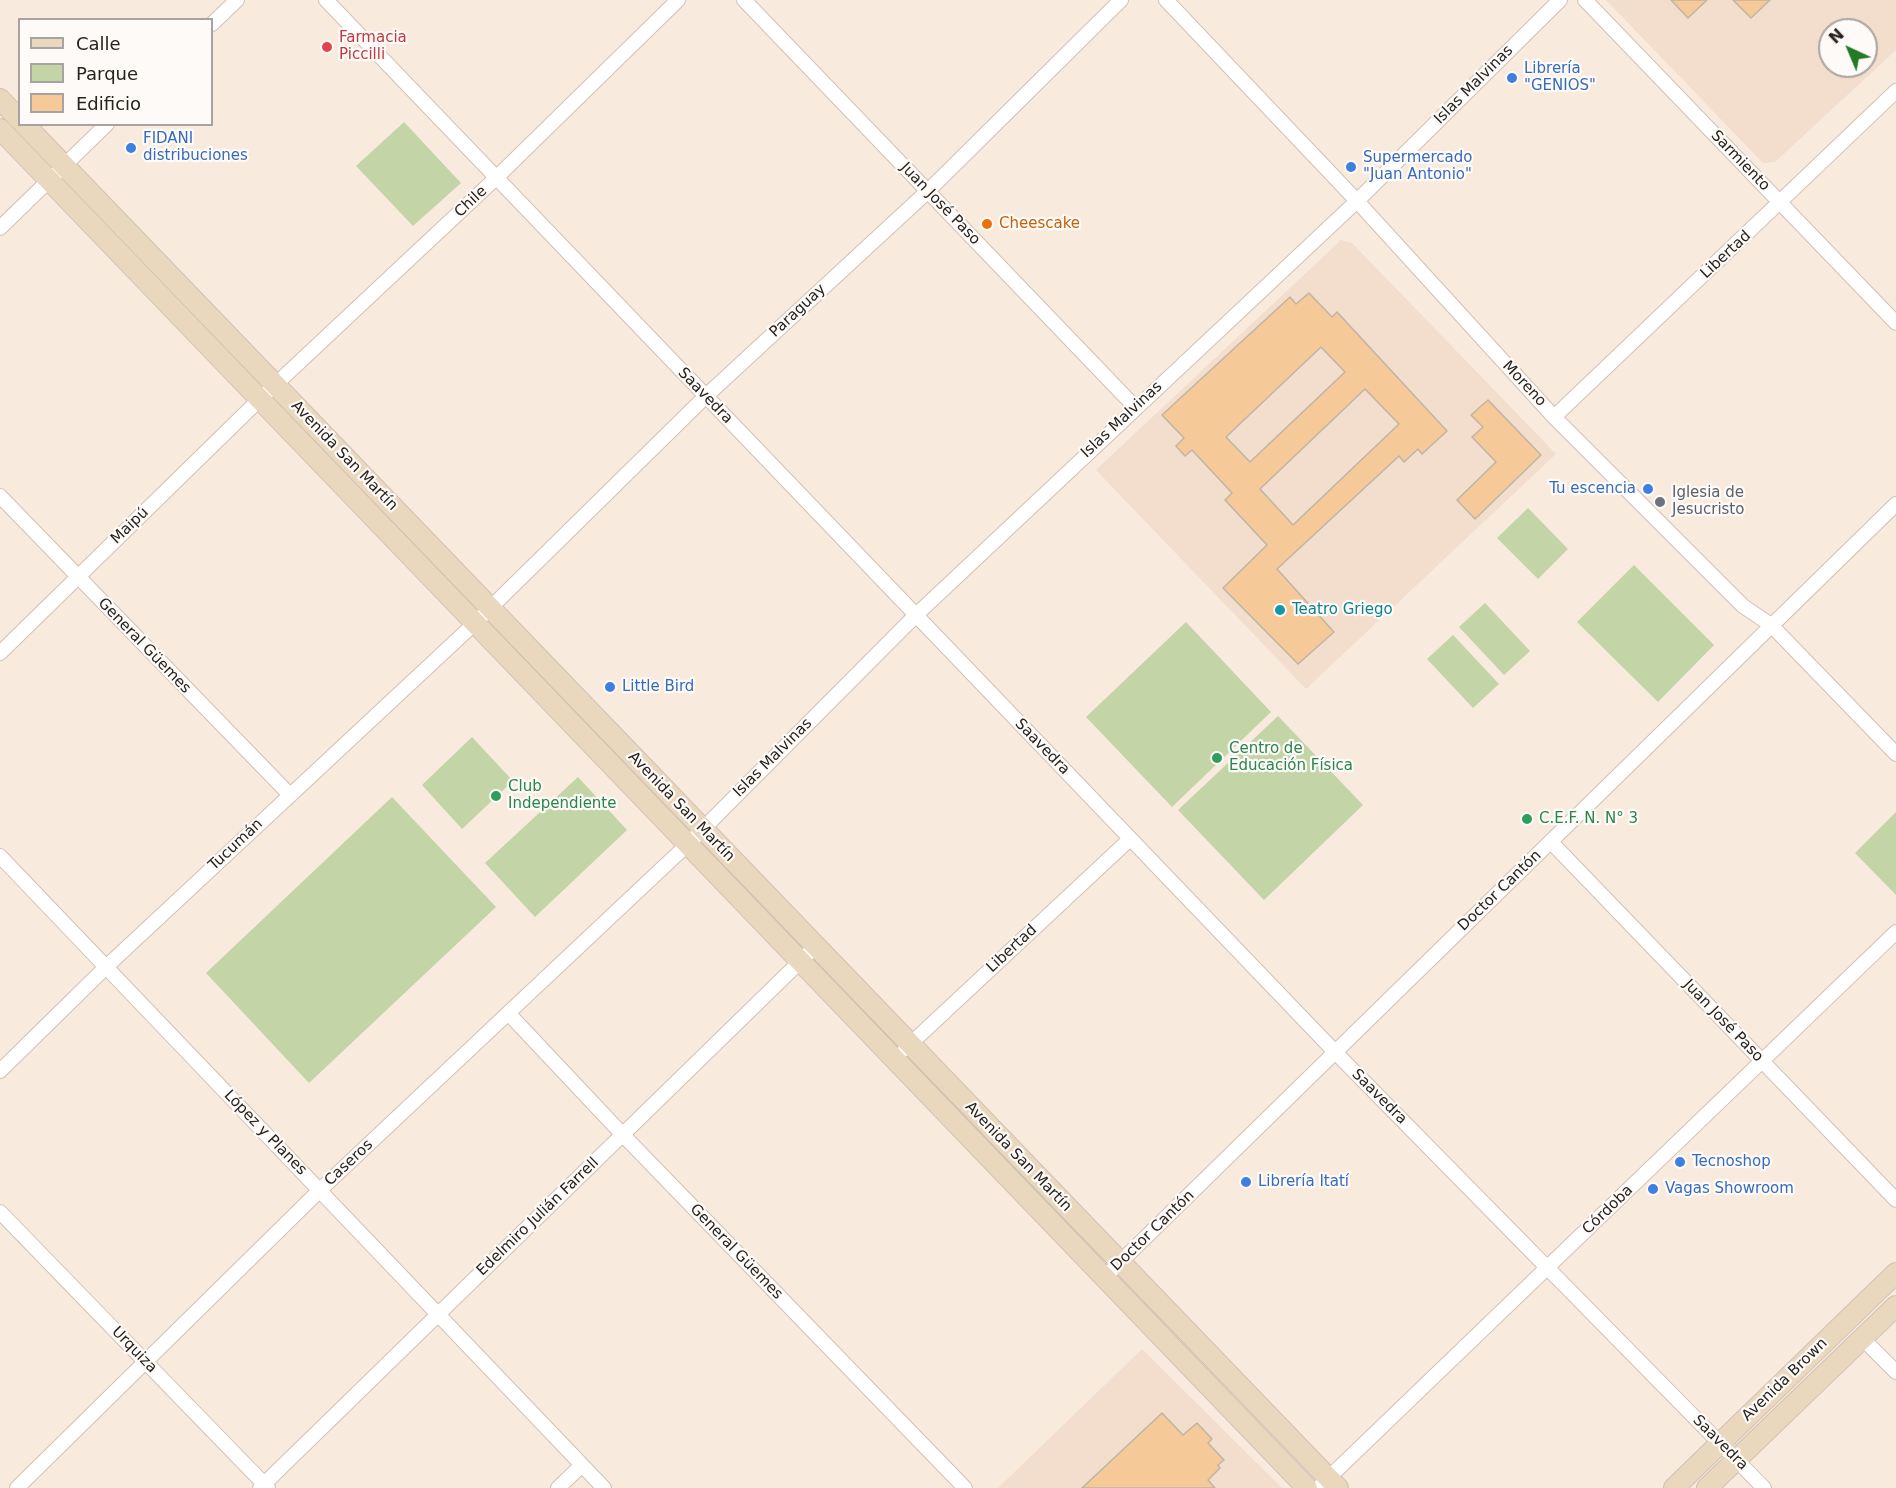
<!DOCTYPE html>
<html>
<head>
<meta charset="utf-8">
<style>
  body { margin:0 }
  #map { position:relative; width:1896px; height:1488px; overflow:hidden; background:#f9eade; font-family:"DejaVu Sans",sans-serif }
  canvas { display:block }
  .legend { position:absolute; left:18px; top:18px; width:195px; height:108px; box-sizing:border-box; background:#fdfaf7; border:2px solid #a7a4a0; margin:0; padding:8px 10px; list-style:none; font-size:18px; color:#27221d }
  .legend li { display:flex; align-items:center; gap:12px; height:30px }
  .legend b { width:30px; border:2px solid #a7a4a0 }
  .north { position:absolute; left:1818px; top:18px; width:60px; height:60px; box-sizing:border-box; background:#fdfaf7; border:2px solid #a7a4a0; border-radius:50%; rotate:316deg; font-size:16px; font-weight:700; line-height:24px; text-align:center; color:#27221d }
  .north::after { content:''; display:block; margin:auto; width:21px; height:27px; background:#247a26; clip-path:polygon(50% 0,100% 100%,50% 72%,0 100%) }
</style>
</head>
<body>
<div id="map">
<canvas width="1896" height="1488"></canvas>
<ul class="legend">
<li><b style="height:8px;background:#ead8be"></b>Calle</li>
<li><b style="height:16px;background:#c3d4a7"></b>Parque</li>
<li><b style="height:16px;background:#f5c998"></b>Edificio</li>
</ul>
<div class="north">N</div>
</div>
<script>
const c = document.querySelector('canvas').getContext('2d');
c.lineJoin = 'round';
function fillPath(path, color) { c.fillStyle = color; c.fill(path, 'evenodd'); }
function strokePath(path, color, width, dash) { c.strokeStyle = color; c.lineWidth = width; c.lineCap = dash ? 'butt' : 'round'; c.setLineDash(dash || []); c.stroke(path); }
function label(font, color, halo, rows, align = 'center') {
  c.font = font + ' "DejaVu Sans",sans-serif'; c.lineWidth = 4.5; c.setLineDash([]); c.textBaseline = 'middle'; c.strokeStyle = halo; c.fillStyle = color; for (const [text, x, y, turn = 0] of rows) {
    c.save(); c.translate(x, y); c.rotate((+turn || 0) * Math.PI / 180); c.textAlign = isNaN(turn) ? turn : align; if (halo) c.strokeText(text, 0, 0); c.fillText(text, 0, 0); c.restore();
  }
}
const built = new Path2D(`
  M1606,0H1896V50L1775,162L1763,163ZM1830,30H1866V66H1830Z
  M1341,240L1352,243L1556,454L1306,689L1096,470Z
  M1142,1349L1282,1488H998Z`);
const green = new Path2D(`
  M404,122L461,183L413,226L356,166Z
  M1528,508L1568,549L1538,579L1497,538Z
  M1634,565L1714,645L1658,702L1577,622Z
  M1485,603L1530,651L1504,675L1459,627Z
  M1186,622L1271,712L1172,807L1086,717Z
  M1453,635L1499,684L1473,708L1427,659Z
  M1278,716L1363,805L1264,900L1178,810Z
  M472,737L513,781L462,829L422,785Z
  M578,777L627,830L535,917L485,863Z
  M392,797L496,907L309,1083L206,973Z
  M1896,812V895L1855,853Z`);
const building = new Path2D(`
  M1671,0H1707L1688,18Z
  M1733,0H1770L1751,18Z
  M1309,293L1332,317L1337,312L1447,431L1422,454L1418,449L1404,462L1399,456L1277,569L1334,632L1298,664L1223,588L1267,545L1225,500L1232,493L1192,450L1185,456L1176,446L1184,438L1162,415L1290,297L1296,304ZM1321,347L1345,372L1250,462L1226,437ZM1365,389L1399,424L1293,525L1260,489Z
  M1488,400L1541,455L1475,519L1457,500L1496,462L1472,437L1483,427L1471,415Z
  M1162,1413L1183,1435L1197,1423L1212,1439L1208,1443L1224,1460L1218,1465L1220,1468L1208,1480L1215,1488H1082Z`);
const minor = new Path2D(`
  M326,0L1336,1053L1764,1488
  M744,0L1136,408
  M1166,0L1357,201L1554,417L1743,606L1771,625L1896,754
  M1585,0L1896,323
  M212,24L237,0
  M0,228L107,124
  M1554,417L1896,91
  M0,496L290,795
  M0,653L260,399L496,178L678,0
  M1551,842L1896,1200
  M0,856L604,1488
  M509,1014L623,1135L965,1488
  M905,1049L1130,839
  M0,1071L106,967L475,623L706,396L928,191L1121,0
  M0,1212L268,1488
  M1105,1277L1896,504
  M1862,1338L1896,1372
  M17,1488L320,1190L688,844L916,615L1357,201L1560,0
  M260,1488L815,947
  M558,1488L582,1465
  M1318,1488L1896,932`);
const secondary = new Path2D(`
  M0,99L20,120
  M24,124L1338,1488
  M0,129L1307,1488
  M1674,1488L1896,1273
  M1707,1488L1896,1306`);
const markers = [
  [327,47,6,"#e0444e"],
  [1512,78,6,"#3f7fe0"],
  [131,148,6,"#3f7fe0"],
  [1351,167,6,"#3f7fe0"],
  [987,224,6,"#e8710a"],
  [1648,489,6,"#3f7fe0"],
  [1660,502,6,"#6b7280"],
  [1280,610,6,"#0f9aa8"],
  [610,687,6,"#3f7fe0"],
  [1217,758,6,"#2e9e5b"],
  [496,796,6,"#2e9e5b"],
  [1527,819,6,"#2e9e5b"],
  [1680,1162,6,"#3f7fe0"],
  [1246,1182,6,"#3f7fe0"],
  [1653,1189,6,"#3f7fe0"]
];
const healthNames = [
  ["Farmacia",339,38],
  ["Piccilli",339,55]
];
const shopNames = [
  ["Librería",1524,69],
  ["\"GENIOS\"",1524,86],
  ["FIDANI",143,139],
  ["distribuciones",143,156],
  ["Supermercado",1363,158],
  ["\"Juan Antonio\"",1363,175],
  ["Tu escencia",1636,489,"right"],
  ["Little Bird",622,687],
  ["Tecnoshop",1692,1162],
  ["Librería Itatí",1258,1182],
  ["Vagas Showroom",1665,1189]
];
const streetNames = [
  ["Islas Malvinas",1474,85,-45],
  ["Sarmiento",1740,161,46],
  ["Chile",471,202,-43],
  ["Juan José Paso",940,204,46],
  ["Libertad",1726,255,-43],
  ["Paraguay",798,311,-43],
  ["Moreno",1524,384,47],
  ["Saavedra",705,396,46],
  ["Islas Malvinas",1122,420,-43],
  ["Avenida San Martín",344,456,46],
  ["Maipú",130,526,-44],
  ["General Güemes",144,646,46],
  ["Saavedra",1042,747,46],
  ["Islas Malvinas",773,758,-45],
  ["Avenida San Martín",681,807,46],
  ["Tucumán",236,845,-43],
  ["Doctor Cantón",1500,891,-44],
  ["Libertad",1012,949,-43],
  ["Juan José Paso",1723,1021,46],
  ["Saavedra",1379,1097,45],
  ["López y Planes",265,1133,46],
  ["Avenida San Martín",1018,1157,46],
  ["Caseros",349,1163,-43],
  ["Córdoba",1608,1210,-44],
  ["Edelmiro Julián Farrell",538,1217,-44],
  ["Doctor Cantón",1153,1231,-44],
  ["General Güemes",736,1252,46],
  ["Urquiza",134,1350,46],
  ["Avenida Brown",1785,1380,-44],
  ["Saavedra",1720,1443,45]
];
const foodNames = [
  ["Cheescake",999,224]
];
const worshipNames = [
  ["Iglesia de",1672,493],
  ["Jesucristo",1672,510]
];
const cultureNames = [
  ["Teatro Griego",1292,610]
];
const leisureNames = [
  ["Centro de",1229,749],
  ["Educación Física",1229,766],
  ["Club",508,787],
  ["Independiente",508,804],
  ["C.E.F. N. N° 3",1539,819]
];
fillPath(built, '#f3ddcc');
fillPath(green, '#c3d4a7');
fillPath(building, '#f5c998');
strokePath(building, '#c0b4a7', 1.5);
strokePath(minor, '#d0c1b5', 16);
strokePath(secondary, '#d0c1b5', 22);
strokePath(minor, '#fff', 14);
strokePath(secondary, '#ead8be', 20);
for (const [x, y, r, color] of markers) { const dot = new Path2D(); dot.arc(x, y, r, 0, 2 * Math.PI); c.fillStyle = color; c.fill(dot); strokePath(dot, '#fdfaf7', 2); }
label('15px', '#be3a42', '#fdfaf7', healthNames, 'left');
label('15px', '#366cbe', '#fdfaf7', shopNames, 'left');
label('15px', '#27221d', '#fdfaf7', streetNames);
label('15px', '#c56008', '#fdfaf7', foodNames, 'left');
label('15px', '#5b616d', '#fdfaf7', worshipNames, 'left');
label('15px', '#0d838f', '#fdfaf7', cultureNames, 'left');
label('15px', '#27864d', '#fdfaf7', leisureNames, 'left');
</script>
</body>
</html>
